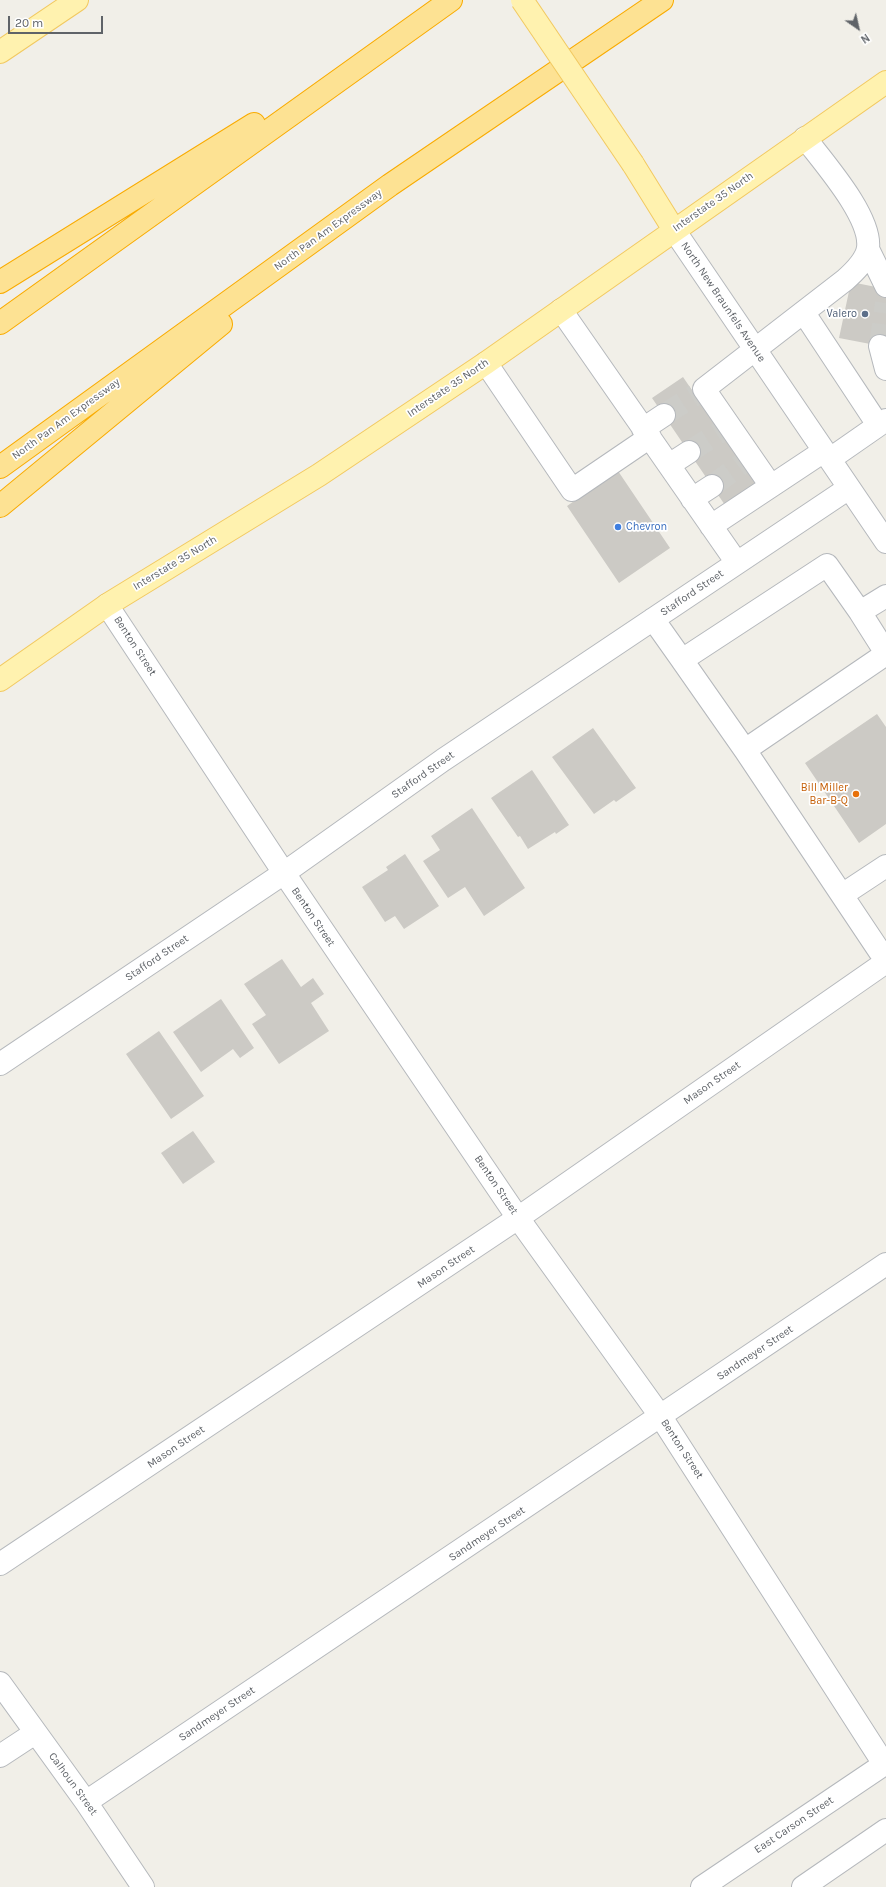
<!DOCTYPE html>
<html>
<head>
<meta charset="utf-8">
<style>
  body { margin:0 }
  #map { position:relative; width:886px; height:1887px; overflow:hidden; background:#f1efe8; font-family:Karla,sans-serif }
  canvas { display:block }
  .north { position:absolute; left:838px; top:8px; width:40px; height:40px; -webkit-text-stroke:3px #fff; paint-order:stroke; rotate:146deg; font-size:11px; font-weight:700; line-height:16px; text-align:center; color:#5f6368 }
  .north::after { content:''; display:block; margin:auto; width:14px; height:18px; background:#5f6368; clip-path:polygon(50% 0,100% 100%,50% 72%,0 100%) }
  .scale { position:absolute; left:8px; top:16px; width:95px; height:18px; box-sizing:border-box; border:2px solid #5f6368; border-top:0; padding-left:5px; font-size:12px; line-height:14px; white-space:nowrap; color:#5f6368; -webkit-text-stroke:3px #fff; paint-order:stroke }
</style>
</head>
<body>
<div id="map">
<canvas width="886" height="1887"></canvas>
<div class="north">N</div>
<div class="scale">20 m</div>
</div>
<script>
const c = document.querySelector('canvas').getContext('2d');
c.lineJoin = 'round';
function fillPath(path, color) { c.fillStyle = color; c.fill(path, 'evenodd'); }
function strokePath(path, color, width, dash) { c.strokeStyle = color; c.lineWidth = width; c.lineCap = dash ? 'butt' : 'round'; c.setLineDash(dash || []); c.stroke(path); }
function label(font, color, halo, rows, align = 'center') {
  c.font = font + ' Karla,sans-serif'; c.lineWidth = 3.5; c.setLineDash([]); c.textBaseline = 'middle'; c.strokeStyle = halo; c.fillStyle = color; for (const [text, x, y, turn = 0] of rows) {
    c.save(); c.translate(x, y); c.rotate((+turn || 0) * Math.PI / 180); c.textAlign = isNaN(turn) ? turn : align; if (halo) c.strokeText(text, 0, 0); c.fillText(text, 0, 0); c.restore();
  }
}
const building = new Path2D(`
  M851,282L886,289V347L839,338Z
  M683,377L758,487L727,508L652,398Z
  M618,471L670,548L619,583L567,506Z
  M877,714L886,727V824L859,843L805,763Z
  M593,728L636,788L616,802L614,800L594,814L552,757Z
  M532,770L569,825L556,834L555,832L528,849L520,836L518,837L491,798Z
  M472,808L525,888L484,916L465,887L448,898L423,861L440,850L431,836Z
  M405,854L439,906L404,929L395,916L385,922L362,887L388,870L386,867Z
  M282,959L301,987L313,978L324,994L311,1003L329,1031L279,1064L252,1024L266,1015L244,984Z
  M221,999L254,1048L240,1058L233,1049L201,1072L173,1032Z
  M159,1031L204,1096L171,1119L126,1054Z
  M193,1131L215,1162L183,1184L161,1153Z`);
const minorTunnel = new Path2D(`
  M880,346L886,303
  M664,415L695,395
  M689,452L720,432
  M712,486L742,464`);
const minor = new Path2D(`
  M674,230L886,542
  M868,249L886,286
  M561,310L737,563
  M804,313L878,425
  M880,346L886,369
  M486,363L572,490L650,437
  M643,429L664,415
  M830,459L886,420
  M669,465L689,452
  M771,486L704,389L845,280C854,272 866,261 868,248C872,217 824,163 805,138
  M692,499L712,486
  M711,526L824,451
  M886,596L860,612L886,653
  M107,605L284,873L518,1218L661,1417L884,1764
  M653,619L682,660L827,565L860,612
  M682,660L745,750L886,654
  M745,750L886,961
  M842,895L886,866
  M0,1064L284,873L443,760L849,488
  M0,1564L518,1218L886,962
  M0,1683L86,1802L143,1887
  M0,1756L35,1733
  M86,1802L886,1264
  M702,1887L886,1763
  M803,1887L886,1830`);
const major = new Path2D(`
  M0,52L77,0
  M633,164L674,230
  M0,680L107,605L319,475L486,363L886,82`);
const highway = new Path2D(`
  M0,282L254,124
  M0,323L451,0
  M0,467L390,185L662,0
  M0,506L221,324`);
const majorBridge = new Path2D(`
  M522,0L633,164`);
const markers = [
  [865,314,4,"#5c6f8a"],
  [618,527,4,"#3f7fe0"],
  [856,794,4,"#e8710a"]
];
const streetNames = [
  ["Interstate 35 North",713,202,-35],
  ["North Pan Am Expressway",328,230,-36],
  ["North New Braunfels Avenue",723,302,56],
  ["Interstate 35 North",448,388,-34],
  ["North Pan Am Expressway",66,419,-36],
  ["Interstate 35 North",175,563,-31],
  ["Stafford Street",692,593,-34],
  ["Benton Street",135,646,57],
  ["Stafford Street",423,775,-35],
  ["Benton Street",313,917,56],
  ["Stafford Street",157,958,-34],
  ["Mason Street",712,1083,-35],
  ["Benton Street",496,1185,56],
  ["Mason Street",446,1267,-34],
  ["Sandmeyer Street",755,1353,-34],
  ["Mason Street",176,1447,-34],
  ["Benton Street",682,1449,57],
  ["Sandmeyer Street",487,1534,-34],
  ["Sandmeyer Street",217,1714,-34],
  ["Calhoun Street",73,1784,54],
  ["East Carson Street",794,1825,-34]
];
const serviceNames = [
  ["Valero",857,314]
];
const shopNames = [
  ["Chevron",626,527]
];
const foodNames = [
  ["Bill Miller",848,788],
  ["Bar-B-Q",848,801]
];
fillPath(building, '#cccac5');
strokePath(minorTunnel, '#ccccc8', 22, [22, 11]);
strokePath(minor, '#b5b8bc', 24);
strokePath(major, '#f2c960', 24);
strokePath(highway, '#f9ab00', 24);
strokePath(minor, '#fff', 22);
strokePath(major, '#fff2af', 22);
strokePath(highway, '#fde293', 22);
strokePath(majorBridge, '#f2c960', 24, []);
strokePath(majorBridge, '#fff2af', 22);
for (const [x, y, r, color] of markers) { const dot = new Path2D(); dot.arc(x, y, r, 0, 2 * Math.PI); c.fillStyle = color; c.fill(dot); strokePath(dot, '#fff', 1.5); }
label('11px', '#5f6368', '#fff', streetNames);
label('11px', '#4e5e75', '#fff', serviceNames, 'right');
label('11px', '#366cbe', '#fff', shopNames, 'left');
label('11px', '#c56008', '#fff', foodNames, 'right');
</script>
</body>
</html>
